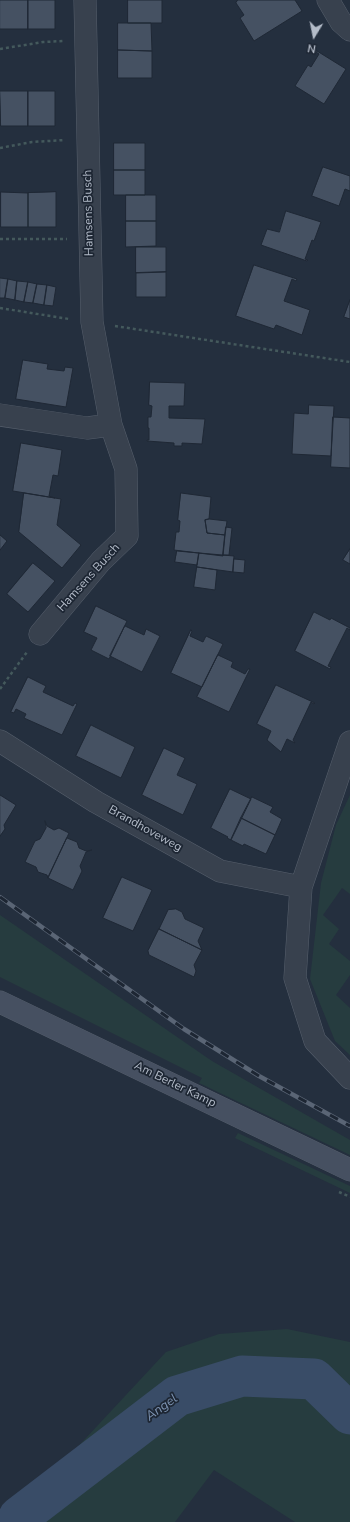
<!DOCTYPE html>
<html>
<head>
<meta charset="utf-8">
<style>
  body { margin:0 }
  #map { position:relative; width:350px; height:1522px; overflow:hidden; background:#242f3e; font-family:"Nunito Sans",sans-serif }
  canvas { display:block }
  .north { position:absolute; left:294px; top:16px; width:40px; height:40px; -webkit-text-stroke:3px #1d2633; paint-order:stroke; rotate:190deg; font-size:11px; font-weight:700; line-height:16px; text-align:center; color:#b4bcc9 }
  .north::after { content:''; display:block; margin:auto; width:14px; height:18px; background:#b4bcc9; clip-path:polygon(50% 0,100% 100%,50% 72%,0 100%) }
</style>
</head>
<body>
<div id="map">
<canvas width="350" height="1522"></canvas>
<div class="north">N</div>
</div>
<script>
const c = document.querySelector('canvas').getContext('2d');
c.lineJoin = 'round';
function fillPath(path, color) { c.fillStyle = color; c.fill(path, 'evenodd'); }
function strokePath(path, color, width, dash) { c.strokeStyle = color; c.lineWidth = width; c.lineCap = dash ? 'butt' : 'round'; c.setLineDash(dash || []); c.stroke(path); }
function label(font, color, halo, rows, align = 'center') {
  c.font = font + ' "Nunito Sans",sans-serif'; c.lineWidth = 3.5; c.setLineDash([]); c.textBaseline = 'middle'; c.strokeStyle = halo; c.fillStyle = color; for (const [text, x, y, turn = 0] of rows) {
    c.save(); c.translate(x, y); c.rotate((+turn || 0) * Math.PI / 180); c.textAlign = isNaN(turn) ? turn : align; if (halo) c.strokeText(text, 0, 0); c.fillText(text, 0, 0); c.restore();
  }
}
const green = new Path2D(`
  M350,795V894L342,888L323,915L339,929L329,944L350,961V975L336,995L350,1008V1055L335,1041L310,979L321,883L336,825Z
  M0,915L212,1061L350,1140V1155L199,1083L202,1078L0,977Z
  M238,1133L350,1186V1193L235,1138Z
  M287,1329L350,1342V1522H295L214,1470L175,1522H17L19,1517L45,1482L166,1352L219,1334Z`);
const river = new Path2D(`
  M17,1522L19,1517L177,1396L242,1376L314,1379L350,1414`);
const building = new Path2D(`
  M0,0H28V29H0Z
  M28,0H55V29H28Z
  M128,0H162V23H128Z
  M238,0H295L302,11L254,41L240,18L244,15L236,3Z
  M118,23H151L152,51L118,50Z
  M118,50L152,51V78H118Z
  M317,51L346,69L324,104L295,86L308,65L311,67L319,54L316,52Z
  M0,91H28V126H1Z
  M28,91H55V126H28Z
  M114,143H145V170H114Z
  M323,167L350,176V191L345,189L339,206L312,196Z
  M114,170H145V195H114Z
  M1,192L28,193V227H1Z
  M56,192V227H28V193Z
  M126,195H156V221H126Z
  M286,211L321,222L314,241L312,240L305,259L308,260L307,261L261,245L267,229L279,232Z
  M126,221H156V246L126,247Z
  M136,247H166V272L136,273Z
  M254,265L297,279L296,281L292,279L284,301L310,310L302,335L276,325L274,329L236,316Z
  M166,272V297H136V273Z
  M0,278L8,279L5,298H0Z
  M8,279L17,281L15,300L5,298Z
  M17,281L28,282L24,302L15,300Z
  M28,282L37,284L33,303L24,302Z
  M37,284L47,285L44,305L33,303Z
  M47,285L56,287L53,306L44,305Z
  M350,300V319L344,317Z
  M23,360L48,364L47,369L64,371L65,367L73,368L66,407L16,399Z
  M150,382L185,383L184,406H169V418L205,419L202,444L182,443V446H174V443L147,441V440H149V428H148V417H151L152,406L149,405Z
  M309,405L334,406L331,456L292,454L294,413L308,414Z
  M333,417L350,418V468L331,467Z
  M21,443L62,450L58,476L53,475L49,496L55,498L13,491Z
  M24,493L61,499L57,525L81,545L62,568L19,532Z
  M181,493L211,497L209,519L205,520L207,533L225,535L223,556L174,550L176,532H179L180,521L178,520Z
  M209,519L227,521L225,535L207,533L205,520Z
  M226,527L232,528L229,555H223Z
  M0,535L7,541L0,550Z
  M350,549V564L343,560Z
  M177,551L199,553L197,565L175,562Z
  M199,553L234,556L233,572L197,567Z
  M234,559L245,560L244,573L233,572Z
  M33,563L55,581L28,612L7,594Z
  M197,567L217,570L215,590L194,587Z
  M96,606L127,621L109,659L91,650L97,638L84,632Z
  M314,612L330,620L331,618L350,628V630L347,628L328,666L331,667L330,669L295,651Z
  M125,626L144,635L146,629L160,636L142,672L110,656Z
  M191,630L192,631L190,636L203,642L206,636L223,644L202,687L171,673Z
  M218,655L233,662L231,667L245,674L248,669H250L229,712L197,697Z
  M28,677L46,686L43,692L73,706L75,703L77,704L62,735L24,718L26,714L16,709L14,713L11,712Z
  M276,685L315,703L314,704L311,702L293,740L295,743L287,739L281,752L267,740L271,731L257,724Z
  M91,725L135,747L121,778L76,756Z
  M164,748L185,758L177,775L197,784L183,815L142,795Z
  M230,789L251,799L231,840L227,838L228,837L211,828Z
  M0,795L16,805L4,825L5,829L0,836Z
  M252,797L273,807L270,812L282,819L275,835L241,818Z
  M241,818L275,835L266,854L244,844L243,846L231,840Z
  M45,821L47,826L54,830L59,828L69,833L48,878L47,875L38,872L36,867L25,862L35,841L40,839L46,828Z
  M67,838L77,842L79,848L86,851L92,850L86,852L80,866L82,871L73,890L48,878Z
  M122,877L152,890L133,931L103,918Z
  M176,909L182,912L185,919L204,928L198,941L202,950L159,929L168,910Z
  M159,929L202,950L194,965L196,971L194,977L149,955L148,951Z`);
const path = new Path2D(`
  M0,49L43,42L63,41
  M0,148L32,142L65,140
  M0,239H67
  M0,308L69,319
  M115,326L350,362
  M0,689L27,652
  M339,1192L350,1197`);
const street = new Path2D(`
  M328,0L341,22L350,30
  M0,415L87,428L111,425
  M40,634L101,561L127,536L126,469L111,425L92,322L85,0
  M0,741L96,802L220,871L301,887
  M350,742L301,887L295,978L315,1041L350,1078`);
const secondary = new Path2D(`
  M0,1002L350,1170`);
const rail = new Path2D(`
  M0,897L184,1029L259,1076L350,1126`);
const streetNames = [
  ["Hamsens Busch",89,213,-91],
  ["Hamsens Busch",89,578,-48],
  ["Brandhoveweg",145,829,29],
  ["Am Berler Kamp",175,1085,26]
];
const waterNames = [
  ["Angel",162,1408,-36]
];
fillPath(green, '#263c3f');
strokePath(river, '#394c67', 41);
fillPath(building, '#455162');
strokePath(building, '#1f2835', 1);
strokePath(street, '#565f6c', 23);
strokePath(secondary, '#565f6c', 23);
strokePath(path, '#44595c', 2.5, [3, 3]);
strokePath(street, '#38414e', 22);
strokePath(secondary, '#465061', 22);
strokePath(rail, '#5a6575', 4.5);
strokePath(rail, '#1d2633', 3, [9]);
label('12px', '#b4bcc9', '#1d2633', streetNames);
label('italic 13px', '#7c92b1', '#1d2633', waterNames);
</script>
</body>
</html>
